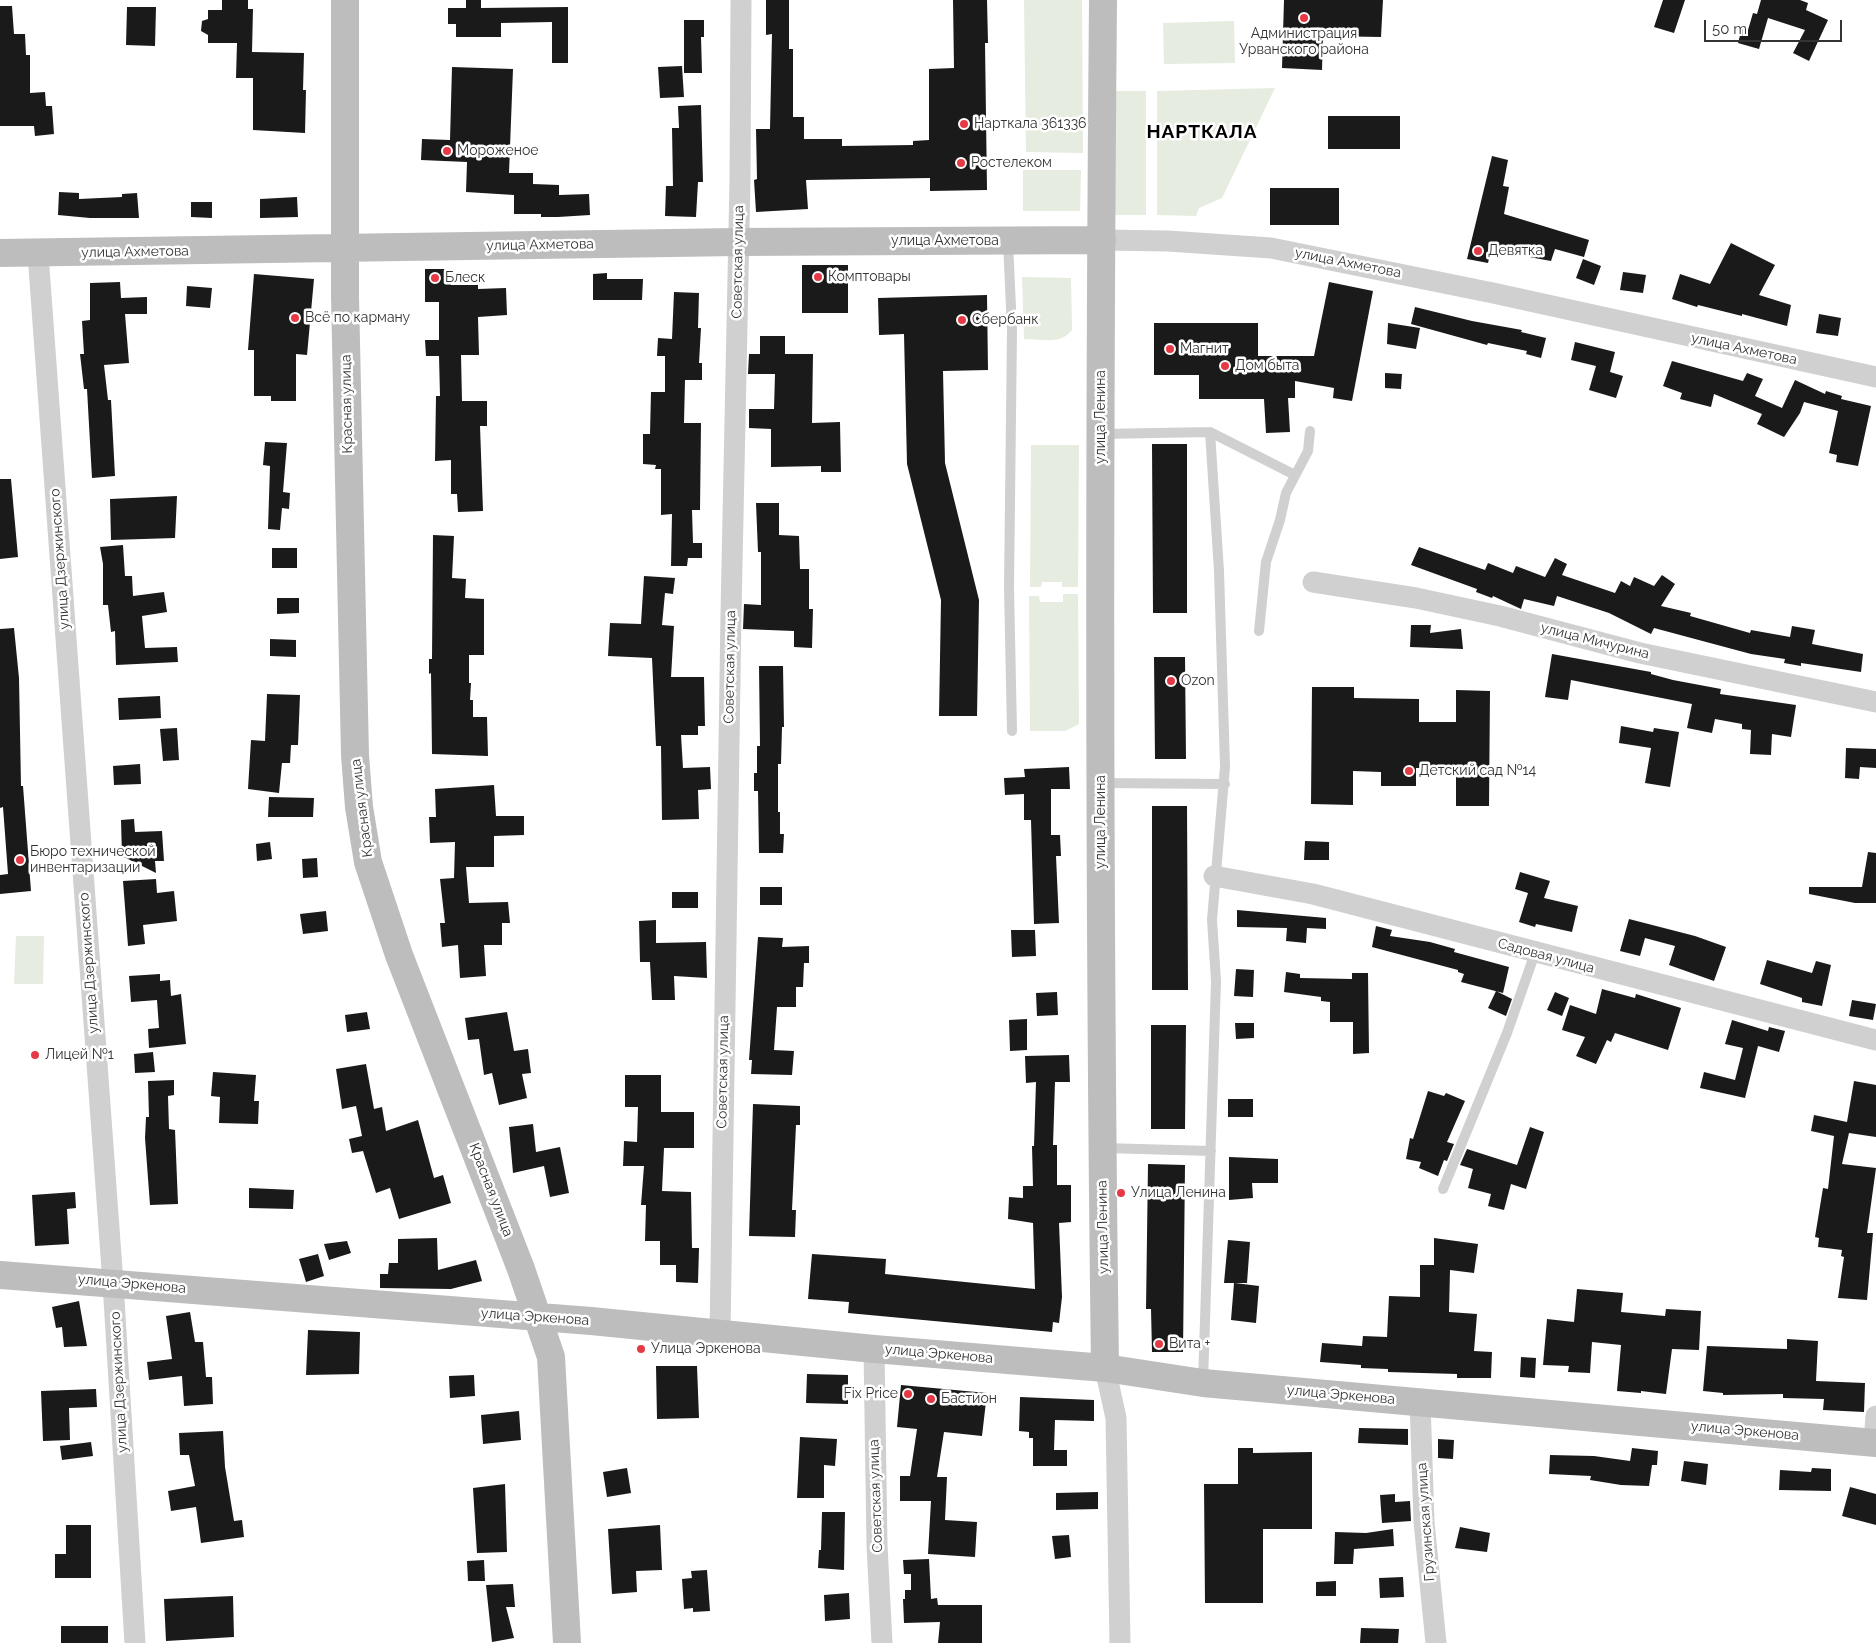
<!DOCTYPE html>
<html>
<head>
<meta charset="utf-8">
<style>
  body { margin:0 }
  #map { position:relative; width:1876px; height:1643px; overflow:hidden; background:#fff; font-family:Raleway,sans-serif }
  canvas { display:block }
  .scale { position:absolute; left:1704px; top:20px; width:138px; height:22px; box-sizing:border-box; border:2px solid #333; border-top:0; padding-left:6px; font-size:15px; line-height:18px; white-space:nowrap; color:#333; -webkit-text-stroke:4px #fff; paint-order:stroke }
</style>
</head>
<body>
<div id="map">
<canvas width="1876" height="1643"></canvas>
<div class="scale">50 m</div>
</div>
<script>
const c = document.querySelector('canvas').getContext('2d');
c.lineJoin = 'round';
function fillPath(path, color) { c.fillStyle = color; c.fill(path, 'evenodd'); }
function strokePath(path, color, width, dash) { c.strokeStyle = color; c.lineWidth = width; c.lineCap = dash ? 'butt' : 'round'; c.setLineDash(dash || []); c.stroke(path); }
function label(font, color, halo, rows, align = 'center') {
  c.font = font + ' Raleway,sans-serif'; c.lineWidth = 5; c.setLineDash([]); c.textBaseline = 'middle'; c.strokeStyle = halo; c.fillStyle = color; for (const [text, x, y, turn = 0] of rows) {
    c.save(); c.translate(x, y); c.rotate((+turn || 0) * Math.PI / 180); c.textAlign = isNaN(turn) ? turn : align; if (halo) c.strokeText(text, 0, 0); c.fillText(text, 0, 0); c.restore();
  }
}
const green = new Path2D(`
  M1024,0H1082L1083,153L1026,152Z
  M1234,21L1235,63L1164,64L1163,23Z
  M1275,88L1222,198L1199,208L1196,216L1157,215V91Z
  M1115,91H1146V215H1115Z
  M1023,170H1081L1080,211H1023Z
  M1022,277L1071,278L1072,330C1061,345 1041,339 1024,339Z
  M1031,445H1079L1078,587H1062V582H1042L1041,587H1030Z
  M1063,594H1078L1079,724L1065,731H1030L1029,596H1039L1040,602H1063Z
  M16,936H44L43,984H14Z`);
const building = new Path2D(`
  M222,0H248V9H253L252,52L304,53L303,90H306L305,133L253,130V78H236L237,43H208V35L201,31L202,21L208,19V10H222Z
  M466,0H481V8L568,7V63H552V22L501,23V37H456V24H448V8H466Z
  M766,0H789V49H793V117H804V139H842V146L913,145V141L929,140V69L954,68L953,0H987L988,43H985L987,190L930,191V178L806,180L808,209L756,212L754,180L757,179L756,129H770L772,34L766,35Z
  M1284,0H1383L1381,37L1323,36L1322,70L1282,68Z
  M1663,0H1685L1674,33L1654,27Z
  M1761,0H1800L1808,3L1806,10L1828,20L1809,61L1793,53L1805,30L1768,18L1759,49L1738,43L1742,28L1748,30L1753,13L1757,14Z
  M0,6H12L14,34H25L26,55H30V93L45,92L46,106H52L54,134L35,136L34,126H0Z
  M127,7H156L155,46L126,45Z
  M684,20H704V37H701L702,73H684Z
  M682,66L684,97L660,98L658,67Z
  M452,67L513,69L509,173H533V184L559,185V195L589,194L590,215L558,217H541V214H514V195L466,192L467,162L421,160L422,139L450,140Z
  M701,105L703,182H698L696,217L665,216L666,186H673L672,128H679L678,106Z
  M1328,116H1400V149H1328Z
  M1492,156L1508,160L1503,186L1509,187L1504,214L1589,240L1584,257L1555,249L1551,261L1491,250L1488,263L1467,259Z
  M1270,188H1339V225H1270Z
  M59,192L79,193V199L122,197V194L137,193L139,218H90L58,215Z
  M297,197L298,217L260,218V199Z
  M191,202H212V218L191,217Z
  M1731,243L1775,265L1759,295L1791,305L1787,326L1742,314V316L1698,305L1697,307L1672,299L1680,274L1710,284Z
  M1583,259L1601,266L1594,285L1576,278Z
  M802,265H848V313H802Z
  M425,269H451V285H478V289L506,288L507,315L478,317L479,355H461L462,401H487V426H480L483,511L458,512L457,494H451V460L435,461L436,396H440L439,356H426L425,340H439V302H425Z
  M1623,272L1646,275L1643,293L1620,290Z
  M607,273V279H643L642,300H593V274Z
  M254,274L314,279L307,355L296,354V401H271V396H254V350H248Z
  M120,282L121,298L147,297V314H125L129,363L104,365L108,400H111L115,476L92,478L87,389H84L80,354H84L82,321L90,320V283Z
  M1329,282L1373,291L1352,401L1333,398L1334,388L1295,381V398H1288L1290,432L1266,433L1264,399H1199V375H1154V323H1258V356H1314Z
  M187,286L212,288L210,308L186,306Z
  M674,292L699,293L698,328H701L699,363H702V380H685L684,423H701L700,510H692L693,543H702V558H688L687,566H671L672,514L661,515V469H655L656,465L643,464V434H650L651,392H665V356H657L658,338L672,339Z
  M987,295L988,370L943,371L945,463L979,600L977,716H939L941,600L907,464L904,334L879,335L878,298Z
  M1415,307L1472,321L1522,330L1521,332L1546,338L1541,358L1526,354L1527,351L1488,343L1487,345L1411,324Z
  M1819,314L1841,318L1838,336L1816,333Z
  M1388,323L1420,328L1416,349L1387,344Z
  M760,336H785V354H813L812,423L840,422L841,472H821V466L771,467V429L749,428V409H774L775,374H748L749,354H760Z
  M1575,342L1615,352L1610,372L1623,376L1616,398L1589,390L1596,366L1571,360Z
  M1672,361L1743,381L1747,373L1763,379L1755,396L1782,408L1795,380L1825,394L1826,391L1842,396L1841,399L1871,406L1858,466L1836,462L1837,455L1829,453L1838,411L1804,402L1800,413L1784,437L1757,424L1762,414L1714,394L1711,407L1680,399L1682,393L1663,386Z
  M1385,373L1402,374L1401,389L1385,388Z
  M265,442L287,443L283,492L290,493L289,509L282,508L280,530L268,529L270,466L263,465Z
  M1152,444H1187V613H1153Z
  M0,479H11L18,557L0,559Z
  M177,496L175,538L111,540L110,499Z
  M756,503H779V535L799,536L800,569H809V609H813L812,648L794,647V631L743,629L744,604L761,605V552H758Z
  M433,535L454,536L452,578L466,579L465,598L484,599V655H469V683H471L470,700H473V717H487L488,756L432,754L431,673L429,674V659H432Z
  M123,545L125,576H132L133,596L164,592L167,612L142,616L145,648L177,647L178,662L116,665L115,631L111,632L108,605H103V564L100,547Z
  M1419,547L1485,570L1488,563L1513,573L1516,566L1545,577L1555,558L1567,564L1562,575L1615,593L1621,581L1630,586L1634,577L1654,586L1662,575L1675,584L1661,606L1691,613L1690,616L1750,633L1751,630L1790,637L1792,626L1815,630L1812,644L1863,654L1861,672L1801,663V666L1784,663L1785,659L1751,654L1654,628L1651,634L1609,613L1557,596L1554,606L1524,599L1521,609L1493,596L1492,598L1476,592L1477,589L1411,565Z
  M272,548H297V568H272Z
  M644,576L675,578L673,594L665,593L662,625L674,626L671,677H704L705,726H698V735H681L683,768L710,767L711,789L698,790L699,819L662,820L661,746H656L652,658L608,656L610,623L641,624Z
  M277,598H299V613L277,614Z
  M1411,625H1431L1430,633L1461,629L1463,649L1410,647Z
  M14,628L19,678L21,786H23L31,891L0,894V875L8,874L3,807L0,808V629Z
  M270,639L296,640V657L270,656Z
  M1552,654L1651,672V674L1673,680L1721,689L1720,694L1796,705L1791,737L1772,734L1771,755L1750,754L1751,730L1742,729V724L1715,719L1712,733L1687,728L1692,704L1571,680L1568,700L1545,697Z
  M1154,657H1185L1186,759H1155Z
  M759,666H783L784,727H782L781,764H778V812H780V834H784L783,853H759L758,791H754V773H757V746H760Z
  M1312,687H1354V698L1419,699V722H1456V690L1490,691L1489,806H1456V768H1416V786H1381V772L1353,771V805L1311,804Z
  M267,694L300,695L298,745H291L290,763H282L279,793L248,789L251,740L265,741Z
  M160,696L161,718L119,720L118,698Z
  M1621,726L1653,732L1654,728L1679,732L1670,787L1645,783L1651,748L1619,743Z
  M177,728L179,760L163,761L160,729Z
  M1846,748L1876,749V768L1860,767L1859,779L1845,778Z
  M140,764L141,784L114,785L113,766Z
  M1069,767L1070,789H1051V835H1060L1061,856H1056L1059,923L1034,924L1031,820H1024V794L1005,795L1004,778L1025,777L1024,769Z
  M494,785L496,816H524V835L494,836V867H466L469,903L508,902L510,923H502V945H484L486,976L460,978L458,945L442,947L440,923H445L440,879L454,878L455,842L430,843L429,817H436L435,789Z
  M269,797L314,798L313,817H268Z
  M1152,806H1187L1188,990H1152Z
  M134,819L135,832L162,831L164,861H155L156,873L122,856L121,820Z
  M1305,841L1329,842V860H1304Z
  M270,842L272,859L257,861L256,844Z
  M1868,852L1876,853V903H1855L1809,894V887H1862Z
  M317,858L318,877L303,878L302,859Z
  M1520,872L1550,881L1544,898L1578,906L1572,932L1536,924L1535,927L1519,922L1528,893L1515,889Z
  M156,879L157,893L174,891L177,921L143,925L145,944L128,946L123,881Z
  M760,887H782V905H760Z
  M672,892H698V908H672Z
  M1237,910L1326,918V929L1307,928L1306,943L1286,941L1287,928L1237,927Z
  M326,911L328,931L303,934L300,914Z
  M1629,919L1695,936L1726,947L1714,981L1669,965L1675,946L1645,938L1640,956L1620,951Z
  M656,920V943L706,942L707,978L674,976L675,1000H652L650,962H640L639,921Z
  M1376,926L1392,930L1390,936L1430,942L1455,949L1454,952L1509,967L1503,993L1461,982L1464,974L1458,972V970L1372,947Z
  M1011,930H1035L1036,956L1012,957Z
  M758,937L783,938L782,947L809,946V963H804L803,987H796V1007H777L774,1050L794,1051L792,1075L751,1074L752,1060H749Z
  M1767,960L1812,973L1816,961L1831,965L1822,1006L1802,1002V998L1760,984Z
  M1236,969L1254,970L1253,997L1234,996Z
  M1286,972L1300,974V978L1352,979V973H1368L1369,1053L1353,1054V1022H1330V1002L1321,1001V997L1284,992Z
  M160,974V981L170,980L171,996L181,994L186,1044L149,1048L148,1029L159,1028L157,1000L131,1002L129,976Z
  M1602,989L1635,998L1636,994L1681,1008L1668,1050L1615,1033L1611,1042L1607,1040L1596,1064L1576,1056L1585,1037L1562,1030L1570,1005L1596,1014Z
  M1496,991L1512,999L1506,1016L1488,1008Z
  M1057,992L1058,1015L1037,1016L1036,993Z
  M1555,992L1569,998L1562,1016L1547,1010Z
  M1852,1000L1876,1004L1873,1020L1849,1016Z
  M367,1012L370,1029L347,1032L345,1015Z
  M507,1012L514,1051L528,1049L531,1073L522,1074L527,1098L499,1105L492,1073L484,1075L479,1039L468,1040L465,1018Z
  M1027,1019V1050L1010,1051L1009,1020Z
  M1732,1020L1768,1031L1769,1027L1785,1031L1779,1052L1758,1046L1745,1098L1700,1088L1704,1072L1735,1080L1743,1048L1725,1044Z
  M1235,1023H1254V1038L1236,1039Z
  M1151,1025H1186L1185,1129H1151Z
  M153,1052L155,1072L135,1073L134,1054Z
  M1069,1055L1070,1082H1055L1053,1145H1057V1185H1071V1222L1059,1223L1062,1297L1059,1323L1053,1322L1052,1332L848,1313L849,1302L808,1299L812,1254L886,1259L885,1274L1035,1289L1033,1223L1008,1219L1009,1197L1023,1198V1186H1033L1032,1146H1034L1036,1082L1026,1083L1025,1056Z
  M366,1064L374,1109L382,1107L386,1131L418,1120L434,1178L443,1175L451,1203L399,1219L390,1188L376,1193L363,1151L352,1153L349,1139L362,1136L356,1106L342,1109L336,1069Z
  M213,1072L256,1075L254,1101H259L258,1124L219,1123L220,1097L211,1096Z
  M625,1075H661V1112H694V1148H664L662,1191L691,1192L692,1248H699L698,1283L676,1282V1265H660V1241H645L646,1205H641L644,1166H623L624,1141L637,1142L638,1107H625Z
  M174,1080V1095L168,1096L169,1129L175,1130L178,1204L150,1205L145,1138L146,1117H149L148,1081Z
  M1854,1081L1876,1085V1137L1849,1133L1842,1164L1876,1168L1867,1233H1873L1867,1300L1838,1298L1844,1257L1841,1256L1842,1250L1818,1247L1819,1238L1815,1237L1823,1188L1828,1189L1834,1136L1811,1131L1814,1115L1847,1122Z
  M1428,1091L1444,1096L1446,1093L1465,1101L1447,1142L1454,1144L1447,1161L1444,1160L1438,1176L1419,1168L1421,1162L1406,1159L1410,1138L1413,1139Z
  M1228,1099H1253V1117H1228Z
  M753,1104L800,1106V1125H796L792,1210H796L795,1237L749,1236Z
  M533,1124L536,1152L560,1147L569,1193L550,1197L544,1166L513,1173L509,1127Z
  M1530,1127L1544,1132L1526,1189L1511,1184L1504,1210L1488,1206L1491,1194L1468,1188L1473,1169L1460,1165L1467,1149L1517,1165Z
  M1229,1157L1278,1159V1183H1252L1253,1198L1229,1200Z
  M1148,1164L1185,1165L1183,1352H1152L1151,1309H1146Z
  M249,1188L294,1190L293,1209L249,1208Z
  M75,1192L76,1208L67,1209L69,1244L35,1246L32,1195Z
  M437,1238L438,1270L476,1260L482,1281L451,1289L380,1288V1274H388L389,1263H398V1239Z
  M1434,1238L1478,1244L1474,1273L1450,1270L1449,1312L1477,1314L1474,1351L1492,1352L1491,1378H1457V1374L1388,1372V1369L1361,1368V1365L1320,1362L1322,1343L1362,1346L1363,1336L1387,1337L1389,1296L1420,1297V1265H1434Z
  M1228,1240L1250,1242L1247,1283H1235L1259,1286L1256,1323L1231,1320L1234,1283H1224Z
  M347,1241L351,1253L329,1260L324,1244Z
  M318,1254L324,1276L306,1282L299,1259Z
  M1577,1289L1623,1293L1621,1312L1665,1316L1666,1309L1701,1311L1699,1350L1672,1349L1666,1394L1641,1391V1393L1617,1391L1621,1345L1592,1342L1590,1373L1568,1372L1569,1366L1543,1365L1547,1319L1574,1322Z
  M79,1301L87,1346L64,1347L62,1327L56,1328L52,1307Z
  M190,1312L195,1342H203L206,1377H212L213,1404L184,1406L182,1376L149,1380L147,1362L172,1359L166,1316Z
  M308,1330L360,1332L359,1374L306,1375Z
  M1787,1339L1818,1341L1816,1381L1865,1383L1864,1412L1823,1410L1824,1399L1783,1398V1394L1723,1395V1393L1703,1391L1707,1346L1787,1349Z
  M1521,1357L1536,1358L1535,1378L1520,1377Z
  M656,1366H697L699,1418L657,1419Z
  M807,1374L848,1375V1404L806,1403Z
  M474,1375L475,1396L450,1398L449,1376Z
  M901,1385L987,1393L982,1436L944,1432L937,1477H947L945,1520L977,1522L975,1557L928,1554L931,1501H900V1476H910L917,1429L897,1427Z
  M96,1389L97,1407L69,1408L70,1440L43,1441L41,1391Z
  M1020,1397L1094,1400V1421L1055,1420L1054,1450H1067V1466H1033V1438H1029V1432L1019,1431Z
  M519,1411L521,1440L483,1444L481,1415Z
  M1359,1428L1408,1429V1445L1358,1443Z
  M223,1431L225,1467L234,1521L242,1520L244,1537L201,1543L196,1507L171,1511L168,1491L195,1486L189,1455H180L179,1433Z
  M800,1437L837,1439L835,1466L824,1465V1498H797Z
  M1438,1439L1454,1440L1453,1459L1438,1458Z
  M91,1442L93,1456L62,1460L60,1446Z
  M1238,1448H1253V1453L1312,1452V1529H1263V1603H1205L1204,1484H1238Z
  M1632,1448L1658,1451L1657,1465H1652L1649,1486L1621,1485L1590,1480L1591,1476L1549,1474L1550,1455L1594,1456L1630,1461Z
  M1684,1461L1708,1464L1706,1485L1681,1481Z
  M627,1468L631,1493L607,1497L603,1472Z
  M1812,1468L1831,1469V1491L1779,1490L1780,1470L1811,1472Z
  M505,1484L507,1552L477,1553L473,1488Z
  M1850,1487L1876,1494V1525L1842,1516Z
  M1098,1492V1509L1056,1510V1493Z
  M1395,1494V1502L1410,1501L1411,1521L1382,1523L1380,1495Z
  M822,1512H845L844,1570L818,1568L819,1550H821Z
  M66,1525H91V1578H55V1554H66Z
  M660,1525L662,1570L636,1571L637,1592L612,1594L608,1529Z
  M1460,1527L1490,1533L1487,1552L1455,1548Z
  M1393,1529L1394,1546L1354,1549L1353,1564H1334L1335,1532L1366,1533Z
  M1069,1535L1071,1557L1055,1559L1052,1536Z
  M929,1559L931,1599L937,1598L938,1605H982V1643H938L940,1622L904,1623L903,1599H905V1590H911V1574H904L903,1560Z
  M484,1560L485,1581H468L467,1561Z
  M707,1570L710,1611L693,1612V1608L684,1609L682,1579L692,1578L691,1571Z
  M1403,1577L1404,1597L1380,1598L1379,1578Z
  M1336,1581V1596H1316V1582Z
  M513,1584L515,1607H506L514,1638L492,1642L486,1585Z
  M849,1593L850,1619L825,1621L824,1595Z
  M233,1596L234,1637L166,1641L164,1599Z
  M61,1626H108V1643H61Z
  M1361,1628L1399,1629L1398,1643H1360Z`);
const lane = new Path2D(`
  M1008,242L1012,330L1009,587L1012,731
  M1101,434L1210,432L1295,475
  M1259,631L1266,562L1280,520L1286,493L1308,451L1310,431
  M1101,783L1225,784
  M1103,1148L1211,1151
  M1443,1189L1507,1033L1535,953
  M1203,1382L1216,981L1212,920L1225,767L1219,571L1210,432`);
const street = new Path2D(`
  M1102,240L1168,241L1271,248L1493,293L1876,377
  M38,254L113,1283L135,1643
  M1313,582L1416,598L1500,616L1640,653L1876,702
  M1214,876L1313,894L1876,1040
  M720,1334L731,613L740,181L741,0
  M874,1349L877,1545L882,1643
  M1105,1368L1116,1418L1120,1643
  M1420,1401L1424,1522L1436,1643
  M1874,1443L1876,1416`);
const secondary = new Path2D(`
  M345,0V296L355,755L359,807L368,862L399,955L521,1269L551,1357L567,1643
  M1103,0C1099,456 1099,912 1105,1368
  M0,253L738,242L1102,240
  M0,1275L591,1321L874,1349L1105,1368L1203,1383L1876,1443`);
const markers = [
  [1304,18,5,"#e63946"],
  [964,124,5,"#e63946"],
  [447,151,5,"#e63946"],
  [961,163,5,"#e63946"],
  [1478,251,5,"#e63946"],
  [818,277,5,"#e63946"],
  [435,278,5,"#e63946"],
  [295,318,5,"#e63946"],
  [962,320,5,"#e63946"],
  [1170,349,5,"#e63946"],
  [1225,366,5,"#e63946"],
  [1171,681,5,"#e63946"],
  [1409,771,5,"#e63946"],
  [20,860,5,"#e63946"],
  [35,1055,5,"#e63946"],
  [1121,1193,5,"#e63946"],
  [1159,1344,5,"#e63946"],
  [641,1349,5,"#e63946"],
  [908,1394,5,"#e63946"],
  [931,1399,5,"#e63946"]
];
const poiNames = [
  ["Администрация",1304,34,"center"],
  ["Урванского района",1304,50,"center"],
  ["Нарткала 361336",974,124],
  ["Мороженое",457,151],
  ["Ростелеком",971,163],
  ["Девятка",1488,251],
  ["Комптовары",828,277],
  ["Блеск",445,278],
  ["Всё по карману",305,318],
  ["Сбербанк",972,320],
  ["Магнит",1180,349],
  ["Дом быта",1235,366],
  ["Ozon",1181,681],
  ["Детский сад №14",1419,771],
  ["Бюро технической",30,852],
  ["инвентаризации",30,868],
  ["Лицей №1",45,1055],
  ["Улица Ленина",1131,1193],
  ["Вита +",1169,1344],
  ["Улица Эркенова",651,1349],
  ["Fix Price",898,1394,"right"],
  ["Бастион",941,1399]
];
const streetNames = [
  ["улица Ахметова",945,241],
  ["улица Ахметова",540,245,-1],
  ["улица Ахметова",135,252,-1],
  ["Советская улица",738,262,-89],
  ["улица Ахметова",1348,263,11],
  ["улица Ахметова",1744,349,12],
  ["Красная улица",347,404,-91],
  ["улица Ленина",1101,417,-90],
  ["улица Дзержинского",60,559,-94],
  ["улица Мичурина",1595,641,14],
  ["Советская улица",730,667,-89],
  ["Красная улица",362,808,-97],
  ["улица Ленина",1101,822,-90],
  ["Садовая улица",1546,956,15],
  ["улица Дзержинского",89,963,-94],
  ["Советская улица",723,1072,-89],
  ["Красная улица",491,1190,69],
  ["улица Ленина",1103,1227,-91],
  ["улица Эркенова",132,1284,5],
  ["улица Эркенова",535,1317,4],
  ["улица Эркенова",939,1354,5],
  ["улица Дзержинского",119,1382,-93],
  ["улица Эркенова",1341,1395,5],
  ["улица Эркенова",1745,1431,5],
  ["Советская улица",876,1496,-92],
  ["Грузинская улица",1426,1522,-94]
];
const districtNames = [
  ["НАРТКАЛА",1202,132]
];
fillPath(green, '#e6ecdf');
fillPath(building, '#1a1a1a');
strokePath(lane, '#d0d0d0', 10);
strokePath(street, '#d0d0d0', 21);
strokePath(secondary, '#bdbdbd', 28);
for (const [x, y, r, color] of markers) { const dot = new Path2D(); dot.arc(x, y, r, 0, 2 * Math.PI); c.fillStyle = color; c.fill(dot); strokePath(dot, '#fff', 2); }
label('14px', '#333', '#fff', poiNames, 'left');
label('14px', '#333', '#fff', streetNames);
c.letterSpacing = '1px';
label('bold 19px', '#000', '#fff', districtNames);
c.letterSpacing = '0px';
</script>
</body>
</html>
